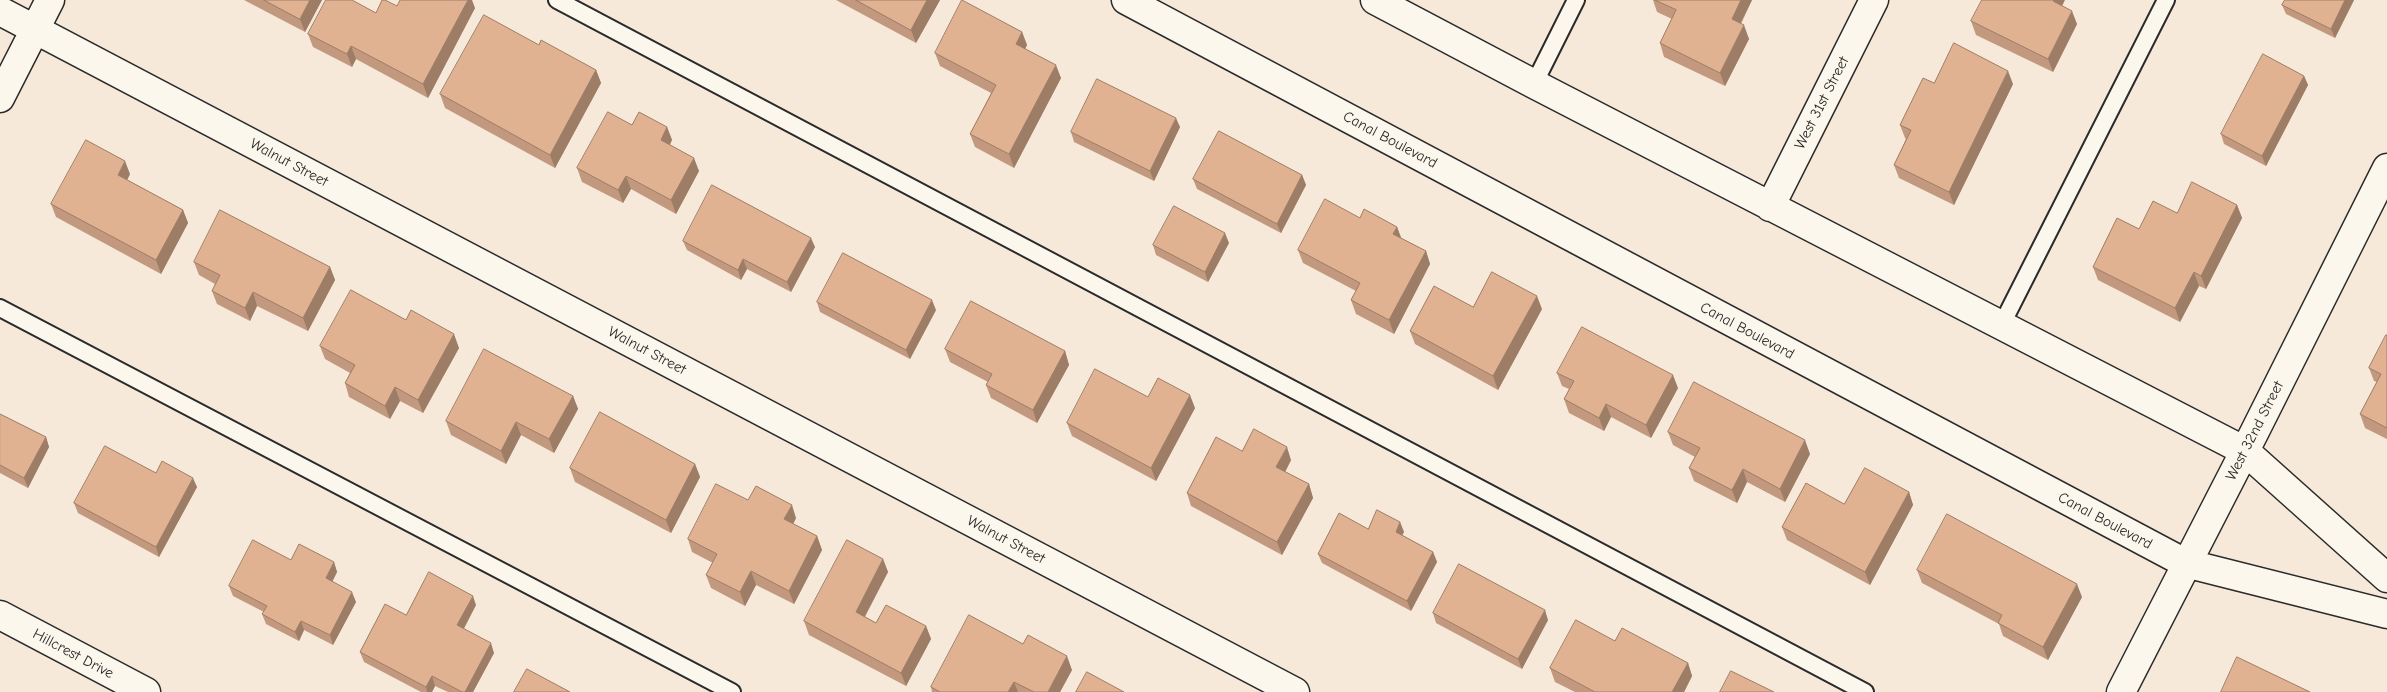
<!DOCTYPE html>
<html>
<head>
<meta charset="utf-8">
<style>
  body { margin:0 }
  canvas { display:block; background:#f6e9da }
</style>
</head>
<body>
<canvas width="2387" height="692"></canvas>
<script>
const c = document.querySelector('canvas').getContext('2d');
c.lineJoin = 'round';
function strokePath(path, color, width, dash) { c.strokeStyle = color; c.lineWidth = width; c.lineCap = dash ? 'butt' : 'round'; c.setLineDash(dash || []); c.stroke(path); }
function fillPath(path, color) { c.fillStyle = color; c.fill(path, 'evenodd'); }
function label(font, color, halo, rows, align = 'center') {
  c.font = font + ' "Comic Neue",sans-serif'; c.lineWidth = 5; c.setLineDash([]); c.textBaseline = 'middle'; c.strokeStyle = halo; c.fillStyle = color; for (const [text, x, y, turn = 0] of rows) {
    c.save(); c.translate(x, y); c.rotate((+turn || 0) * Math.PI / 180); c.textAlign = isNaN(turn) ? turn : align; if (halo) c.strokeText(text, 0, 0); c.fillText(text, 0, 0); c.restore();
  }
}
const lane = new Path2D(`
  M557,0L1865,692
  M1534,84L1576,0
  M0,308L732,692
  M2001,326L2166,0`);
const street = new Path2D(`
  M1126,0L2185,563L2387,614
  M1375,0L1534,84L2245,451L2387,578
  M0,11L1295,692
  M0,98L50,0
  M1770,207L1874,0
  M0,615L146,692
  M2121,692L2254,433L2387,168`);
const wall = new Path2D(`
  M244,0H322L305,32Z
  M836,0H940L916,43Z
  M1653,0H1752L1741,24L1749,39L1725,86L1664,57L1660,43L1672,19L1657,12Z
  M2285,0H2354L2335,38L2286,14L2282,5Z
  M397,6L475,8L428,98L356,59L352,67L313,47L308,34Z
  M2062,6L2077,24L2053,72L1976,35L1971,21Z
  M1022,32L1027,45L1025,48L1061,78L1014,168L975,147L970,134L991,93L940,66L935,53Z
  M539,45L596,70L601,83L555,168L445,108L440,94Z
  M2304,76L2308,85L2266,166L2224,144L2221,134Z
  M1934,83L2013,84L1954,205L1899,178L1894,165L1906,139L1905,138L1900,125Z
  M632,125L667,127L672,140L670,145L699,171L676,214L631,189L623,203L582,182L577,168Z
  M1180,127L1154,181L1074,142L1071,132Z
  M130,174L127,180L183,210L188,223L161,274L56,217L51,204Z
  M1302,175L1306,185L1281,233L1197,189L1193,179Z
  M2237,205L2242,218L2206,289L2199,286L2180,322L2098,280L2093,267L2177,213Z
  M1360,218L1397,227L1401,238L1426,251L1430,264L1394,334L1356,314L1351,300L1356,291L1303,263L1298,250Z
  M683,241L815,247L791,292L747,269L741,280L687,250Z
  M1229,243L1208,282L1156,255L1153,245Z
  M194,262L330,267L335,280L308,331L257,306L250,321L217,304L212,291L215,284L199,275Z
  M817,302L936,310L910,359L820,312Z
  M1473,307L1542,309L1498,390L1415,344L1410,331Z
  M406,320L459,348L423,413L400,401L390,419L349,397L345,383L350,373L325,359L320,346Z
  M2387,335V439L2365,428L2360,414L2377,382L2374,381L2369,368Z
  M945,349L1065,351L1069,365L1037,423L991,398L986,385L988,382L950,362Z
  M1557,373L1678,388L1651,438L1611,417L1604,431L1569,413L1564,399L1569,389L1562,386Z
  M573,396L578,409L554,453L521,435L506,464L451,435L446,421Z
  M1148,397L1195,408L1156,481L1072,436L1067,423Z
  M0,414L46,437L49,447L28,488L0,473Z
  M1668,432L1810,454L1785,502L1747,482L1737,503L1694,481L1689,468L1695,457L1673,445Z
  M1242,451L1291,460L1285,472L1309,484L1313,498L1282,555L1191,506L1187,493Z
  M695,464L700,477L671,533L575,482L570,468Z
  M156,473L197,487L159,557L78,513L74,503Z
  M1909,492L1913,505L1870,585L1787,540L1782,527L1844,504Z
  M748,500L796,518L793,524L817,536L822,550L794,604L756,585L745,606L711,588L706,575L713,563L692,552L688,539Z
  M1400,522L1404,532L1402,535L1433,552L1437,562L1411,611L1322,563L1318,554L1368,529Z
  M883,559L888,572L865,617L876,623L926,626L931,639L906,686L809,635L804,621Z
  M291,560L334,562L337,572L332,582L356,602L333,645L304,630L299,641L266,624L262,614L264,612L233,596L229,586Z
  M1917,570L2082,597L2048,660L2003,636L1999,624L1922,583Z
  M476,605L464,629L494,653L473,692H448L435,686L432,692H421L364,662L360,652L406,615Z
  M1433,613L1548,620L1522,669L1436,623Z
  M1615,641L1688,663L1692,676L1684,692H1575L1555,682L1550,668Z
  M1023,644L1072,670L1060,692H932L931,687Z`);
const shadedWall = new Path2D(`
  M310,0H322L305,32L300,19Z
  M468,0H472L475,8L428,98L423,84Z
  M927,0H940L916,43L911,30Z
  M1741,0H1752L1736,32L1732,19Z
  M2054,0H2065L2058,14L2053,1Z
  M2345,0H2354L2335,38L2331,29Z
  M2072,11L2077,24L2053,72L2048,59Z
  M1744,25L1749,39L1725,86L1720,73Z
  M1022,32L1027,45L1021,57L1016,44Z
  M351,46L356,59L352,67L347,54Z
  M1056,65L1061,78L1014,168L1009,154Z
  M596,70L601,83L555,168L550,155Z
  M2008,71L2013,84L1954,205L1949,192Z
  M2304,76L2308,85L2266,166L2262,156Z
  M1176,118L1180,127L1154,181L1150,171Z
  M667,127L672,140L665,153L661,140Z
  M694,158L699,171L676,214L671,200Z
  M125,161L130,174L123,188L118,175Z
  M1302,175L1306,185L1281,233L1277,224Z
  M626,176L631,189L623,203L618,190Z
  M2237,205L2242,218L2206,289L2201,276Z
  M183,210L188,223L161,274L156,260Z
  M1397,227L1402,240L1393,234Z
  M1225,233L1229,243L1208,282L1205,272Z
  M811,238L815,247L791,292L787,282Z
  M1426,251L1430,264L1394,334L1389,320Z
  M743,259L747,269L741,280L738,270Z
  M330,267L335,280L308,331L303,318Z
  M2194,272L2199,286L2180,322L2175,308Z
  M253,292L257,306L250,321L245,308Z
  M1537,296L1542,309L1498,390L1493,376Z
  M932,300L936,310L910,359L906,350Z
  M454,334L459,348L423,413L418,400Z
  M1065,351L1069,365L1037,423L1033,410Z
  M1673,375L1678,388L1651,438L1646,425Z
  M395,387L400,401L390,419L385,406Z
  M1190,395L1195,408L1156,481L1151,468Z
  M573,396L578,409L554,453L549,439Z
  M1606,404L1611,417L1604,431L1599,418Z
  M516,422L521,435L506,464L501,451Z
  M46,437L49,447L28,488L24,478Z
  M1805,440L1810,454L1785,502L1780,489Z
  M1287,447L1291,460L1281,480L1276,467Z
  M695,464L700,477L671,533L666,520Z
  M1743,469L1747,482L1737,503L1732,490Z
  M193,478L197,487L159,557L156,547Z
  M1309,484L1313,498L1282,555L1277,542Z
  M1909,492L1913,505L1870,585L1865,572Z
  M792,505L796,518L789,532L784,519Z
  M1400,522L1404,532L1399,541L1396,532Z
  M817,536L822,550L794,604L789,591Z
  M1433,552L1437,562L1411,611L1407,601Z
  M883,559L888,572L860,625L856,612Z
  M334,562L337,572L329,588L326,578Z
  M751,571L756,585L745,606L740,592Z
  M2077,584L2082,597L2048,660L2043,647Z
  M352,592L356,602L333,645L330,635Z
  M473,596L476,605L460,635L457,625Z
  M1545,610L1548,620L1522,669L1518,659Z
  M301,621L304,630L299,641L295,632Z
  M926,626L931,639L906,686L901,673Z
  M491,643L494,653L473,692H465Z
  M1067,656L1072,670L1060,692H1048Z
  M1688,663L1692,676L1684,692H1672Z
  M432,676L435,686L432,692H427L426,687Z
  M1014,682L1018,692H1008Z`);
const building = new Path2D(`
  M264,0H310L300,19Z
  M326,0H352L376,13L382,0H385L397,6L400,0H468L423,84L351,46L347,54L308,34Z
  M856,0H927L911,30Z
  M962,0L1022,32L1016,44L1056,65L1009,154L970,134L996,85L935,53Z
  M1655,0H1741L1732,19L1744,25L1720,73L1660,43L1676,10Z
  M1982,0H2054L2053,1L2072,11L2048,59L1971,21Z
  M2285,0H2345L2331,29L2282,5Z
  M484,15L539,45L541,40L596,70L550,155L440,94Z
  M1954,43L2008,71L1949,192L1894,165L1911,130L1900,125L1923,78L1934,83Z
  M2263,54L2304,76L2262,156L2221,134Z
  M1097,79L1176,118L1150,171L1071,132Z
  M608,112L632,125L639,112L667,127L661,140L694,158L671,200L626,176L618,190L577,168Z
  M1219,131L1302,175L1277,224L1193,179Z
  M86,140L125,161L118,175L183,210L156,260L51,204Z
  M2192,182L2237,205L2201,276L2194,272L2175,308L2093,267L2117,218L2139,229L2153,201L2177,213Z
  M712,185L811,238L787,282L743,259L738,270L683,241Z
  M1325,199L1360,218L1364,209L1397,227L1393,234L1426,251L1389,320L1351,300L1360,283L1298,250Z
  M1174,206L1225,233L1205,272L1153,245Z
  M220,210L330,267L303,318L253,292L245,308L212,291L220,275L194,262Z
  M843,253L932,300L906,350L817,302Z
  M1492,272L1537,296L1493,376L1410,331L1434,286L1473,307Z
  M351,290L406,320L411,310L454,334L418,400L395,387L385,406L345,383L355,365L320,346Z
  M971,301L1065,351L1033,410L986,385L992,374L945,349Z
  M1582,327L1673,375L1646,425L1606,404L1599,418L1564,399L1574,381L1557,373Z
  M2386,335H2387V428L2360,414L2381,374L2369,368Z
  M484,349L573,396L549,439L516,422L501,451L446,421Z
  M1095,369L1148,397L1158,378L1190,395L1151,468L1067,423Z
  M1694,382L1805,440L1780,489L1743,469L1732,490L1689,468L1700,448L1668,432Z
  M600,412L695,464L666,520L570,468Z
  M0,414L46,437L24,478L0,465Z
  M1254,429L1287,447L1276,467L1309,484L1277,542L1187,493L1216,437L1242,451Z
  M105,446L156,473L162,461L193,478L156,547L74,503Z
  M1865,468L1909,492L1865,572L1782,527L1806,483L1844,504Z
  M716,484L748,500L756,486L792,505L784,519L817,536L789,591L751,571L740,592L706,575L717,554L688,539Z
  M1377,510L1400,522L1396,532L1433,552L1407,601L1318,554L1339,513L1368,529Z
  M1947,514L2077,584L2043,647L1998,623L2002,615L1917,570Z
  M253,540L291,560L299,544L334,562L326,578L352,592L330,635L301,621L295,632L262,614L267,606L229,586Z
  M847,540L883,559L856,612L876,623L886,605L926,626L901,673L804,621Z
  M1459,564L1545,610L1518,659L1433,613Z
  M429,572L473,596L457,625L491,643L465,692H462L432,676L426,687L360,652L385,604L406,615Z
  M969,615L1023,644L1028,635L1067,656L1048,692H1034L1014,682L1008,692H940L931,687Z
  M1576,620L1615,641L1622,628L1688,663L1672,692H1595L1550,668Z
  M2237,657L2310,692H2221Z
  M527,669L570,692H514Z
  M1731,671L1774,692H1720Z
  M1087,672L1124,692H1076Z`);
const streetNames = [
  ["West 31st Street",1822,103,-63],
  ["Canal Boulevard",1390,140,28],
  ["Walnut Street",289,163,28],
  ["Canal Boulevard",1747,331,28],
  ["Walnut Street",647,351,28],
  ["West 32nd Street",2255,431,-63],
  ["Canal Boulevard",2105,521,28],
  ["Walnut Street",1006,540,28],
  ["Hillcrest Drive",73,654,28]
];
strokePath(lane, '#2b2b2b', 20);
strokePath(street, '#2b2b2b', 31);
strokePath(lane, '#fbf7ec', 16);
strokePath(street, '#fbf7ec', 28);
fillPath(wall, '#c2997e');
fillPath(shadedWall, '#9e7d66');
fillPath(building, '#e1b292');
strokePath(building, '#9e7d66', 1);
label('15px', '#2b2b2b', '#fbf7ec', streetNames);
</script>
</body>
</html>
